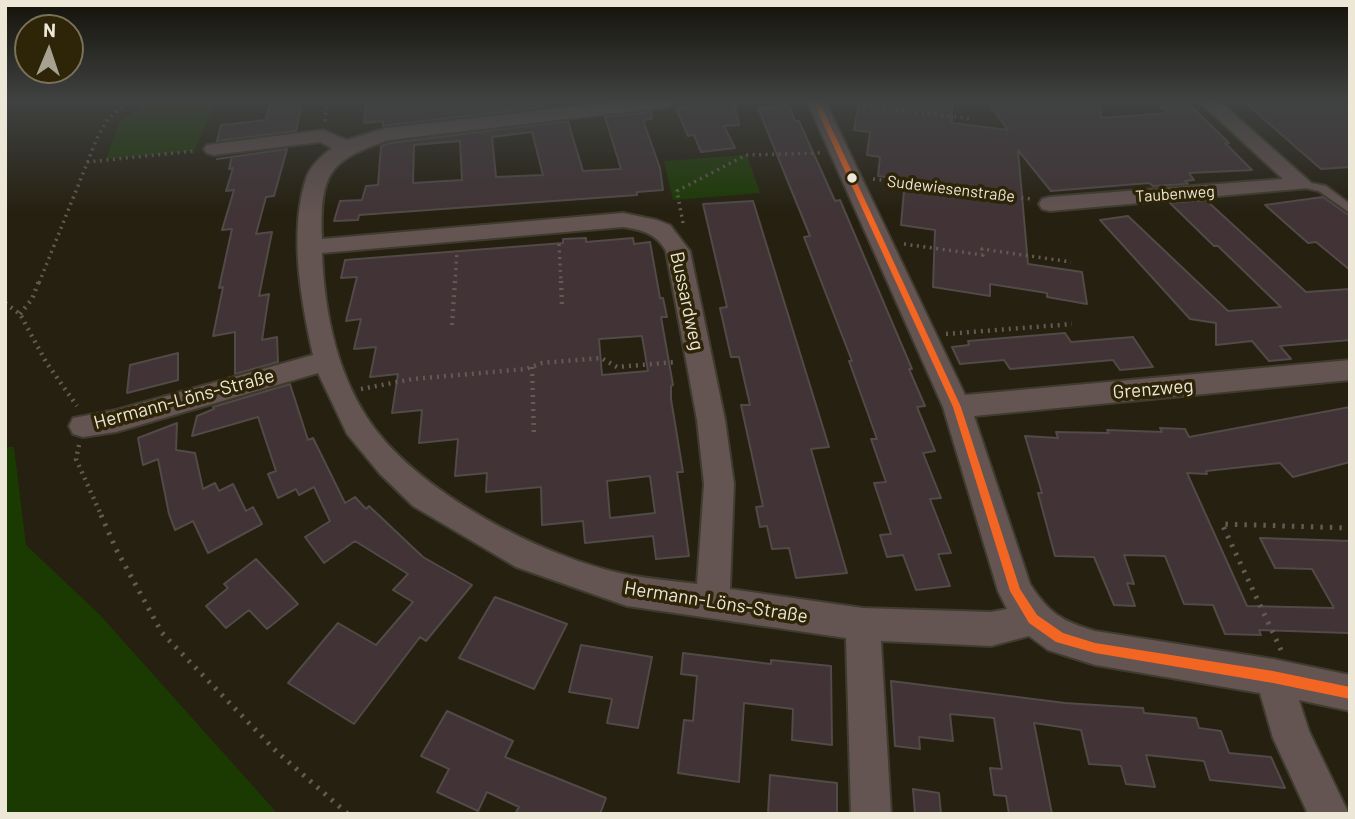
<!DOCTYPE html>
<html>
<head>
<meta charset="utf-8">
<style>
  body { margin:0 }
  #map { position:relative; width:1355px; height:819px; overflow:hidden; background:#252010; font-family:Barlow,sans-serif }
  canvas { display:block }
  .frame { position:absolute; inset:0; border:7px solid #ede7d7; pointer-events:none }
  .north { position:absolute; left:14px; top:14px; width:70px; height:70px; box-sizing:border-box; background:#2e2407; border:2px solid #7a725a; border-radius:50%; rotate:2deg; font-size:19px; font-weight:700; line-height:28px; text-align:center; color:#ede7d7 }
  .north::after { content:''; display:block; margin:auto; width:24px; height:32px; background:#a7a191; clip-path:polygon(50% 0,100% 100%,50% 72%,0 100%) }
</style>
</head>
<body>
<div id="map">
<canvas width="1355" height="819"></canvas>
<div class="frame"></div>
<div class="north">N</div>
</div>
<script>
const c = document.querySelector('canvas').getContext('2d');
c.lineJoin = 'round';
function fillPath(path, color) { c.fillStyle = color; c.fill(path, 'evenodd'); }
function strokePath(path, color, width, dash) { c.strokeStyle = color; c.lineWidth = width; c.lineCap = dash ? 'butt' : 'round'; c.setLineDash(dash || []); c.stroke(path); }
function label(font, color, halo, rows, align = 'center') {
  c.font = font + ' Barlow,sans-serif'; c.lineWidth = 7; c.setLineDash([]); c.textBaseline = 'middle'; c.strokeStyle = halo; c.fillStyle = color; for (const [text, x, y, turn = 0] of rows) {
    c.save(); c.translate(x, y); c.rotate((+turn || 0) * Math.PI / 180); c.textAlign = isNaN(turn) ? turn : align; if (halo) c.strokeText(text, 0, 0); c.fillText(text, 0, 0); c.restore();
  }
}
const green = new Path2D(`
  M146,101H215L195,151L106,159L119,123Z
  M747,155L760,193L673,200L664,161Z
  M5,447H14L26,545L100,615L278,814H5Z`);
const building = new Path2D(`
  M271,101H302L296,131L217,141L221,125L266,120Z
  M366,101H398V105L441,101H543L544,107L383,126V121L364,123Z
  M859,101H952V123L1008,130L987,101H1100L1101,118L1168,113L1160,106L1189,104L1229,143H1225L1252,170L1189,173L1194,180L1185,181L1188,184L1153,186L1149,183L1051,191L1018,150L1028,264L1082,272L1087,304L1047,297V293L990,284V296L933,287L935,230L901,225L905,179L878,176L880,157L867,155L870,132L854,130Z
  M1243,101H1338L1350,109V167L1321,169Z
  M734,102L739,125L724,126L735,148L701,152L694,135L688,136L676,108Z
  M789,106L795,121H799L835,201L840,200L912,369H909L925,406L917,407L935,451L923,453L941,498L930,499L951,553L938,554L950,586L916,590L903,555L887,557L880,535L891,534L874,483L886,482L871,439H877L849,361H852L804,237L810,236L758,108Z
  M651,112L652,119L643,120L660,168L663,190L637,192V195L359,215L358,220L334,221L340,201L362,200L366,186L378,185L381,146L390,143L568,121L583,171L621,169L605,117ZM532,132L543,175L496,177L492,137ZM460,141L462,180L413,183L414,145Z
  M287,149L274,196L266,197L256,234L272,232L259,296L269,294L262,340L277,337L278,362L235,374V332L213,336L223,287L219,288L232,229L222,230L234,190L226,191L233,168L229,169L232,157L217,159Z
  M1323,197L1350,216V270L1316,242L1308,243L1265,205Z
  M1206,200L1306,292L1350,289V340L1280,346L1291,359L1269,361L1252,341L1216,345V323L1190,319L1100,220L1128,216L1228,311L1281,307L1218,246H1214L1170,203Z
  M753,201L829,447L811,449L847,573L796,578L789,548L772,549L767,526L760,527L756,507L763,506L741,405H750L739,357H731L720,308L727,307L703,204Z
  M586,238V242L633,238L634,244L650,242L660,298H663L667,317H661L673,385L671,386V399L683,472H677L689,556L656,559L653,536L585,543L583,521L542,525L541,487L486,492L487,473L455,476L458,439L419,443L422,410L392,413L398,374L370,377L376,347L354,349L361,319L346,321L357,277L341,278L345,260L563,243V239ZM642,336L648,371L602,375L599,339ZM650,476L655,513L610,518L607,481Z
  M1065,333L1071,342L1133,337L1153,367L1120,370L1113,360L1010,369L1004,360L960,364L952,347L969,345L968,341Z
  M178,353V380L127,393L130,365Z
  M290,384L308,440L313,438L345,503L355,497L366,509L369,506L423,557L472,585L426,641L420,637L354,724L288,683L338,623L376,645L413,602L393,590L408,574L355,541L324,563L305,537L330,521L314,487L299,495L296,489L278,498L268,474L276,471L258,417L192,436L197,416L214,409L213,407Z
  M1350,407V462L1293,477L1280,463L1206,471L1207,474L1187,473L1247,606L1334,608L1312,569L1275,568L1260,538L1350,541V636L1348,633L1259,630L1261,635L1225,634L1213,605L1184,604L1165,556L1124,555L1134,584L1127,583L1135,606L1114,605L1094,557L1055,556L1038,493H1042L1025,436L1058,438L1056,432L1109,433L1107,430L1162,432L1160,428L1185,429L1189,437Z
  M177,423L176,450L195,453L203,489L215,483L219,491L233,484L246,511L253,507L262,524L208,553L193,521L175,530L169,514L158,459L143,465L138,438Z
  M256,559L298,604L267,629L249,610L226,628L206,606L228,588L224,584Z
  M495,597L567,624L534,689L459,658Z
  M581,645L652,657L638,728L607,723L612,699L569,692Z
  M683,653L771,664V660L831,666L832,745L792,740L793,709L744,703L739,782L678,773L684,720L693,721L697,676L681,674Z
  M891,681L1065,703L1143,708L1144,713L1196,718L1199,728L1221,731L1229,753L1271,757L1285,788L1210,780L1204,761L1146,755L1155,787L1126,784L1121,766L1089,764L1081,730L1034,723L1052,814H1009L1006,796L994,795L990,768L1002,769L994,718L950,714L953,741L919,737L920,749L895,746Z
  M447,711L513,741L505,757L606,798L600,814H515L519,807L487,792L478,811L437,792L449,769L421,756Z
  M770,775L837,783V814H768Z
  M913,789L939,793L941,814H915Z`);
const pathFar2 = new Path2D(`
  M420,101V114
  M838,103L973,119
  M325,121L327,101
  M87,162L194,151
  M873,179L1031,199
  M683,223L677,191L746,155L820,153
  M559,244L561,283
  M904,244L983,255L982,249L1071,262
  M39,283L98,136L108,119L130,101
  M455,283L457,252`);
const pathFar1 = new Path2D(`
  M561,281L562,306
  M5,303L20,314L46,362L77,406
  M20,314L32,299L39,281
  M452,325L455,281
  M946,334L1072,324
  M532,367L534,437
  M361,389L413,379L526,369L542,363L601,358L617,367L676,362
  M79,445L76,459L102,517`);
const path = new Path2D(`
  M101,515L116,549L162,633L276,751L348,814
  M1281,650L1222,524L1350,528`);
const service = new Path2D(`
  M1301,181L1326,186L1350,204V213L1319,191L1297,186V182Z`);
const minor = new Path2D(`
  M622,101H677L668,107L389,140C328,160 320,174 322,239L623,213L657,220L670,225L690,251L725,420L734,484L730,589L863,608L991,612L1007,609L998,591L943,407L807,101H825L965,395L1350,360V380L974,416L1030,584C1049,613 1061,621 1095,631L1273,659L1350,675V711L1299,700L1309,731L1349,814H1308L1273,738L1260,693L1095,665L1048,650L1029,636L991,646L881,641L891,814H851L846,638L627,606L516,567L413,506L380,474L347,434L318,373L116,432L83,437L73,434L69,426L73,418L116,410L313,355C301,301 288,230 307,176C311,165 323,155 332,148L320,142L214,155L207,153L204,149L207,145L323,130L347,140L386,128ZM623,227C642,230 656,233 666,251L697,420L704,484L697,584C675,581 651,579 629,575C543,558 413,491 366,416C336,369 324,309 322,253Z
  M1199,101H1219L1308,180L1312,184L1308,188L1050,211L1042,209L1039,204L1042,199L1050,197L1283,179Z`);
const bus1 = new Path2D(`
  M813,101H819L961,407L1020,589L1037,615L1063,633L1095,643L1273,671L1350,687V699L1273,683L1095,653L1056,642L1029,623L1010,591L953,407Z`);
const markers = [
  [852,178,6,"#ede7d7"]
];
const farStreetnames = [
  ["Sudewiesenstraße",951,189,7],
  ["Taubenweg",1175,194,-4]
];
const streetNames = [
  ["Bussardweg",687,301,78],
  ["Grenzweg",1153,389,-5],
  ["Hermann-Löns-Straße",184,399,-15],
  ["Hermann-Löns-Straße",716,602,9]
];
fillPath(green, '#1b3a02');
fillPath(building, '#413336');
strokePath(building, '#514a47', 2);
strokePath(service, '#3f3b2e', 4);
strokePath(minor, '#3f3b2e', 4);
strokePath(pathFar2, '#655954', 3.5, [2, 4.5]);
strokePath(pathFar1, '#655954', 4.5, [2, 5]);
strokePath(path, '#655954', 5, [2.5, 7]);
fillPath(service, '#645452');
fillPath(minor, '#645452');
fillPath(bus1, '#f26522');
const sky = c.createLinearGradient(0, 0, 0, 215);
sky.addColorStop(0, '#141209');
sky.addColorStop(0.47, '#404242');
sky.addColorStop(1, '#40424200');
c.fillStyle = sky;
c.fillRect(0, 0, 1355, 215);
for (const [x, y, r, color] of markers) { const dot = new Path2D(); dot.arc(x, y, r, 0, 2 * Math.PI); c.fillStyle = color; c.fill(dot); strokePath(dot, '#2e2407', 2.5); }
label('16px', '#ede7d7', '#2e2407', farStreetnames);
label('19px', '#ede7d7', '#2e2407', streetNames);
</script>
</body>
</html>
